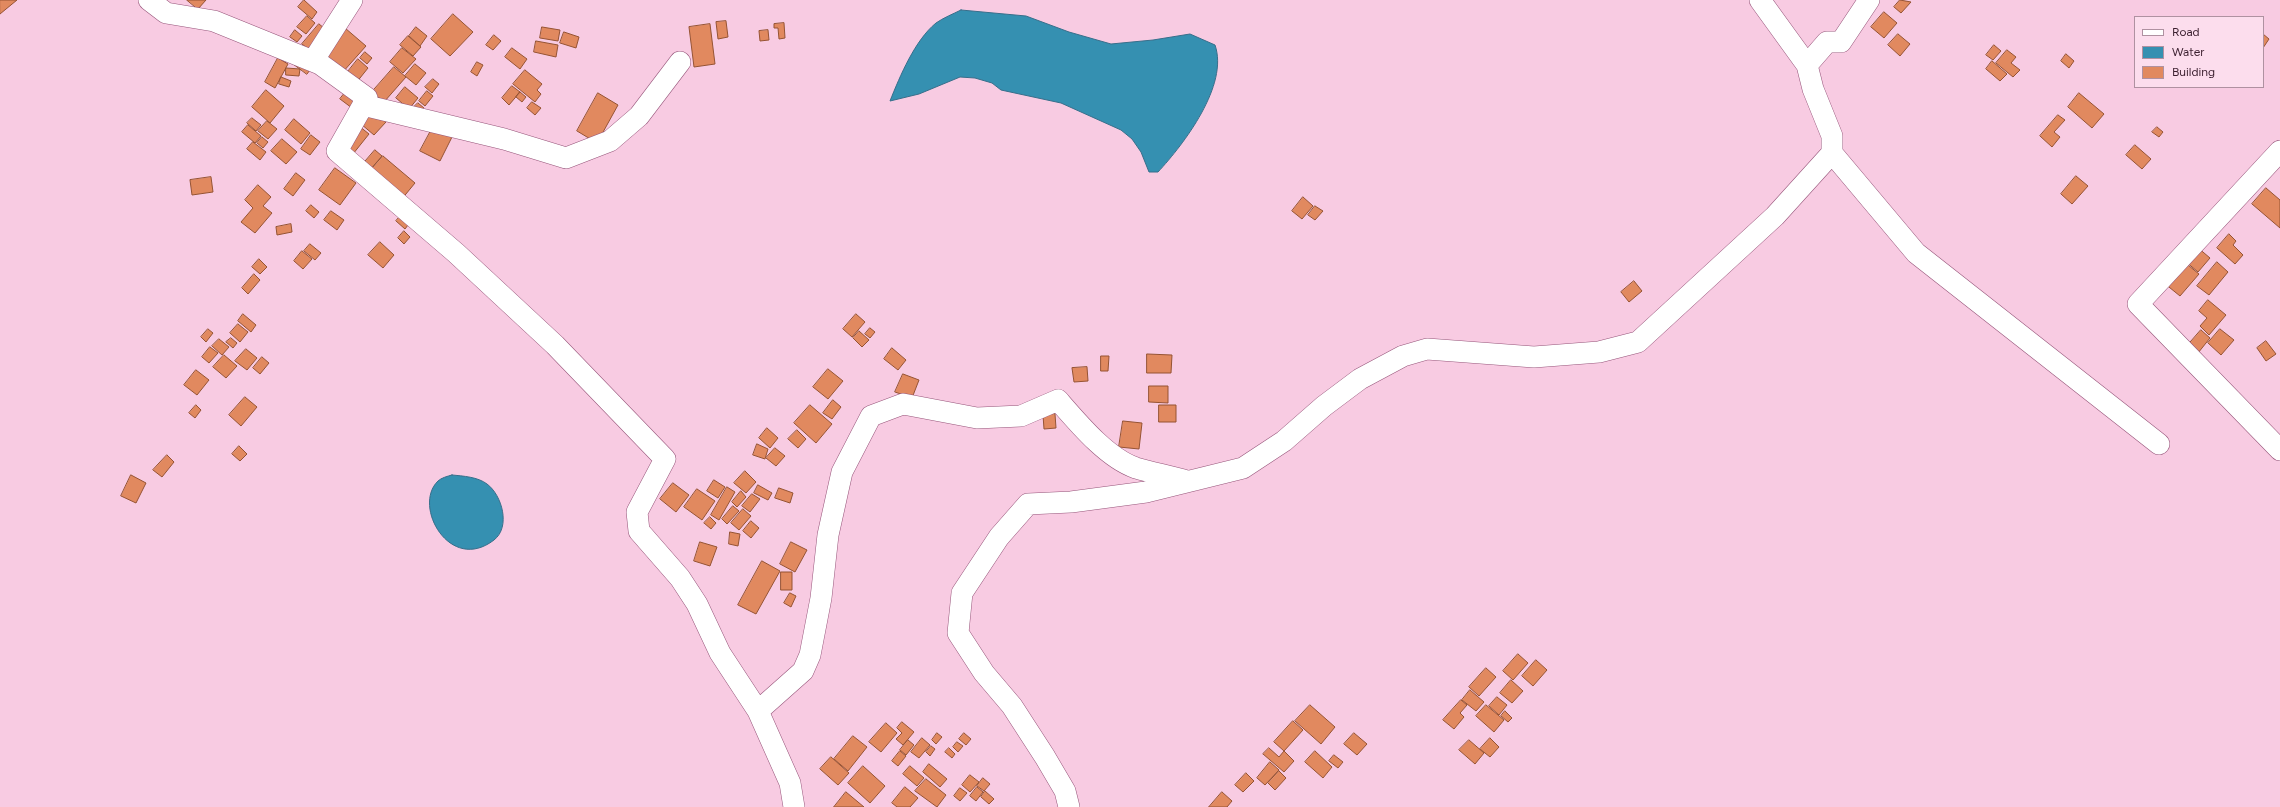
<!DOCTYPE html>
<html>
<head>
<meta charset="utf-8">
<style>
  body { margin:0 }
  #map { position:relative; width:2280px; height:807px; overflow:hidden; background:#f8cbe2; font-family:Figtree,sans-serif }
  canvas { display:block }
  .legend { position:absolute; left:2134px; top:16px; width:130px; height:72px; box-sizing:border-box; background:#fcdded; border:1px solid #af91a1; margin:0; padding:5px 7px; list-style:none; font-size:12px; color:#3b1f2f }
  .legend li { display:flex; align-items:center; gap:8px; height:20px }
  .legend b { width:20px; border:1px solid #af91a1 }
</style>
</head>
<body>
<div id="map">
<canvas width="2280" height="807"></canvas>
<ul class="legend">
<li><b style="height:5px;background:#fff"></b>Road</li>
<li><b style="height:11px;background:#3590b1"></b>Water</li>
<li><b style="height:11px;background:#e1895f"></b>Building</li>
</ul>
</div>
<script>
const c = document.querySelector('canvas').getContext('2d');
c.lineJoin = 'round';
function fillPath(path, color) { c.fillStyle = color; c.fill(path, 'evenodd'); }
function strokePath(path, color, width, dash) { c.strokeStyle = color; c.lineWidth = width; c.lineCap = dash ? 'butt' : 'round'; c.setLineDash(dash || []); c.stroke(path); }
const water = new Path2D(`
  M961,10L1026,16L1069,32L1111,44L1153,40L1190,34L1215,45C1229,85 1184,144 1158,172H1149L1141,152L1132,139L1121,130L1061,103L1001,90L992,83L975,78L960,77L919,94L890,101C900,76 915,40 936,23C943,18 953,14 961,10Z
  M452,475C463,476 478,477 487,484C502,495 511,527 494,540C450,574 412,506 438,481C441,478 448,476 452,475Z`);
const building = new Path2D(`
  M0,0H17L0,14Z
  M187,0H206L198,9Z
  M304,0L317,12L312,19L298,7Z
  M1900,0L1911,2L1901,13L1894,7Z
  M1884,12L1897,23L1884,38L1871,27Z
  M453,14L473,32L450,56L431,39Z
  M307,16L315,23L306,34L297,27Z
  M726,21L728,37L718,39L716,22Z
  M784,23L785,38L779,39L778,28H774V24Z
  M319,24L329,32L312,52L302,44Z
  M710,24L715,64L694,67L689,27Z
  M416,27L427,36L420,46L409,36Z
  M542,27L560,30L558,41L540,38Z
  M345,28L366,46L342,73L321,55Z
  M295,30L302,36L297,42L290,37Z
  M768,30L769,40L760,41L759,31Z
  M564,32L579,37L576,48L560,43Z
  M1898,34L1910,44L1900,56L1888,45Z
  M2263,34L2269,39L2263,48Z
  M494,35L501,41L493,50L486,45Z
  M408,36L421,47L413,56L400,45Z
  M536,41L558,45L556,57L534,52Z
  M1994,45L2001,51L1993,60L1986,55Z
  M402,48L416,59L403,73L390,62Z
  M512,48L527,59L520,69L505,57Z
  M2007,50L2016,57L2011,63L2020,70L2013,77L1996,63Z
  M365,52L372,58L367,64L360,58Z
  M2066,54L2074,61L2069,68L2061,61Z
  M278,58L288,64L275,88L265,82Z
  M358,59L368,68L356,83L346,74Z
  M1992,61L2007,74L2000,81L1986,69Z
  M477,62L483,65L477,76L471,72Z
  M292,63L313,66L307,74Z
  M415,64L426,73L416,85L405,76Z
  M394,67L406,77L384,102L372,92Z
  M286,68L300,69L299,76L286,75Z
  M525,70L542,84L537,90L541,94L535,102L513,84Z
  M281,77L291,81L289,87L279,84Z
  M433,79L439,84L432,93L425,87Z
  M512,86L520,92L509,105L502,98Z
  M405,87L418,98L409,109L396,98Z
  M348,89L359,98L352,108L340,99Z
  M266,90L284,106L270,123L252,107Z
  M427,91L433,96L425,106L419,101Z
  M520,92L526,97L522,102L516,97Z
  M598,93L618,105L597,143L577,131Z
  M2079,93L2104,114L2092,128L2068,107Z
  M532,102L541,108L535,115L527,108Z
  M418,103L424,108L418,114L412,109Z
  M372,111L386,122L374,135L361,124Z
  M2058,115L2065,120L2054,132L2060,137L2052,147L2040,136Z
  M252,118L261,125L256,131L247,123Z
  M294,119L310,133L301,144L285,130Z
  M267,121L277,129L268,139L258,131Z
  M248,125L261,136L255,143L242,132Z
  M434,125L453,135L440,161L420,151Z
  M359,126L369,134L353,154L343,145Z
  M2157,127L2163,132L2159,137L2152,132Z
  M311,135L320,142L310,155L301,149Z
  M262,137L268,142L263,148L257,143Z
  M282,139L297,152L286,164L271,151Z
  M253,142L266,152L260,160L247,149Z
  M2135,145L2151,159L2142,169L2126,155Z
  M375,150L382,156L370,170L363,164Z
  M383,156L415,183L401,200L369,172Z
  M335,168L356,183L340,205L319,190Z
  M296,173L305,180L293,196L284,189Z
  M2076,176L2088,186L2072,204L2061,194Z
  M211,177L213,192L192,195L190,180Z
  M258,185L271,197L263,206L272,213L255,233L241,222L253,208L245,200Z
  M2266,188L2280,200V228L2252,204Z
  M1303,197L1313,206L1302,219L1292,211Z
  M311,205L319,212L314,218L306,211Z
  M1315,206L1323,211L1315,220L1308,215Z
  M331,211L344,220L337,230L324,220Z
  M403,213L411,221L405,229L396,221Z
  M291,224L292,232L277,235L276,227Z
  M404,231L410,237L404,244L398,238Z
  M2229,234L2236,241L2233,245L2243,255L2235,264L2217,248Z
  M380,242L394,255L383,268L368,255Z
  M310,244L321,253L315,260L304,251Z
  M2197,247L2210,258L2198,272L2185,261Z
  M302,251L312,259L303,269L294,261Z
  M259,259L267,267L260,274L252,267Z
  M2183,261L2199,274L2180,296L2164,283Z
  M2217,262L2228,272L2209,295L2197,286Z
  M254,274L260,280L248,294L242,288Z
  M1634,281L1642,291L1629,302L1621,292Z
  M2208,300L2226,315L2209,335L2200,326L2207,318L2199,311Z
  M243,314L256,325L251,332L238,321Z
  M856,314L865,322L852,337L843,329Z
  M238,324L248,332L240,342L230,333Z
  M870,328L875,332L870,338L865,334Z
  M208,329L213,333L206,342L201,337Z
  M2220,329L2234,340L2221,355L2208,343Z
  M2201,330L2210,338L2198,353L2188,345Z
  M859,331L869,340L862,347L853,338Z
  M231,338L237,343L233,348L226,342Z
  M219,339L229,347L222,355L212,346Z
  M2266,341L2276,354L2266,361L2257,348Z
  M210,347L218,353L209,363L202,357Z
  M892,348L906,360L898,370L884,359Z
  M246,349L257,358L247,370L235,361Z
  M1147,354L1172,355L1171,373H1147Z
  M224,355L237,366L226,378L213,367Z
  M1101,356H1109L1108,371H1101Z
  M262,357L269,363L260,374L253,368Z
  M1087,367L1088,381L1074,382L1072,368Z
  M828,369L843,381L828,399L813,387Z
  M196,370L209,380L197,395L184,385Z
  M903,374L919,380L912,398L895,392Z
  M1149,386H1168V403L1149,402Z
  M245,397L257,407L241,426L229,415Z
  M833,400L841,407L832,419L823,413Z
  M196,405L201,410L195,418L189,413Z
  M810,405L832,424L816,443L794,423Z
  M1159,405H1176V422H1159Z
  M1055,414L1056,428L1044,429L1043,415Z
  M1123,421L1142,423L1139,449L1119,447Z
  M767,428L778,438L770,448L759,438Z
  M797,430L806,439L798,448L788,439Z
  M757,444L768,449L765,459L753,455Z
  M239,446L247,454L240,461L232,454Z
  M775,448L785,456L776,466L766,458Z
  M167,455L174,462L162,477L153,470Z
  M745,471L756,482L746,493L734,483Z
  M131,475L146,483L136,503L121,496Z
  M714,480L725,487L718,498L707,491Z
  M673,483L689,495L676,512L660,499Z
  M758,485L772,493L768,500L754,493Z
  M727,487L735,492L719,520L711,515Z
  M779,488L793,493L790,503L775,498Z
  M697,489L715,501L702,520L684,507Z
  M741,491L746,497L737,507L732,502Z
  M752,494L760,499L750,512L742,506Z
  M733,506L739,511L727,524L722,519Z
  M743,509L751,516L739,530L731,523Z
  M710,517L716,523L711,529L704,523Z
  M751,521L759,528L751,538L743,531Z
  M730,532L740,534L738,546L729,544Z
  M700,542L717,547L710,566L694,561Z
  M791,542L807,550L795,572L780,564Z
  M762,561L780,571L756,614L738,605Z
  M781,572H792V590H781Z
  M790,593L796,596L791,607L784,603Z
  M1518,654L1528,663L1513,680L1503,671Z
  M1536,660L1547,670L1533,686L1522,676Z
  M1486,668L1496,677L1479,696L1469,687Z
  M1511,680L1523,691L1512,703L1500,693Z
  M1470,690L1484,702L1476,711L1462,700Z
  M1497,697L1507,705L1499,715L1489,706Z
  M1461,700L1467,705L1460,713L1464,717L1454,729L1443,720Z
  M1310,705L1335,727L1321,744L1295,721Z
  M1486,705L1504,720L1494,732L1476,716Z
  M1505,711L1512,718L1508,722L1501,716Z
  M1293,721L1303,730L1284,751L1274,742Z
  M902,722L914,732L903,745L896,739L902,733L897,728Z
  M886,723L897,733L881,752L869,742Z
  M937,733L942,737L936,744L932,740Z
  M964,733L971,739L966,745L959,739Z
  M1354,733L1367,744L1357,755L1344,744Z
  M853,736L867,747L848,771L834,759Z
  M922,738L930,745L919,758L911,752Z
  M1490,738L1499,747L1490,757L1480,749Z
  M908,740L914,745L906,755L900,750Z
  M1469,740L1484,753L1475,764L1459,750Z
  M957,742L963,746L958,752L953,747Z
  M931,746L935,749L930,756L926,752Z
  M949,748L955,754L952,758L945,752Z
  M1269,748L1279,757L1284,751L1294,761L1284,772L1263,754Z
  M900,751L906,756L898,766L892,761Z
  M1315,751L1332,767L1323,778L1305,762Z
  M1334,755L1343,762L1338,768L1329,761Z
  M831,757L849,773L838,785L820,769Z
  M1270,762L1279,770L1265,785L1257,778Z
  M929,764L947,779L940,787L923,772Z
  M863,766L885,786L870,803L848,783Z
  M910,766L924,778L917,786L903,774Z
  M1279,771L1286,778L1275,790L1268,783Z
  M1246,773L1254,781L1243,792L1235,785Z
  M970,775L979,782L970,792L962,785Z
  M983,778L990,784L984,791L977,786Z
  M926,779L946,795L937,807L915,791Z
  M905,787L918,798L910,807H897L892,803Z
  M977,787L983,792L976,801L970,796Z
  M960,788L967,793L960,801L954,796Z
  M985,791L994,799L989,804L981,797Z
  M846,792L864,807H834Z
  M1222,792L1232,801L1227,807H1209Z`);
const minor = new Path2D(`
  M149,0L166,13L214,21L320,64L367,98L337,151L456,253L555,345L665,459L637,512L639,531L680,578L697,604L720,653L758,711L790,783L794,807
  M1760,0L1807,65
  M313,61L352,0
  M363,105L504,139L566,158L610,141L639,116L680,62
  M2280,151L2138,304L2280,450
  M1832,153L1916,253L2159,444
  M758,711L803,671L810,655L821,598L828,535L842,472L871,416L903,404L977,418L1021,416L1058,400C1078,423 1107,458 1136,468C1153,473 1170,476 1187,481
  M1069,807L1065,791L1045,757L1012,706L984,673L958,633L962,593L999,537L1028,504L1071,502L1146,492L1243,468L1284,441L1324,406L1360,379L1403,356L1427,349L1534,357L1599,352L1638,342L1775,216L1832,153V136L1813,89L1807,65L1827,42H1841L1869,0`);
fillPath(water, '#3590b1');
strokePath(water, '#376e8a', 1);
fillPath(building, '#e1895f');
strokePath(building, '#955333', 1);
strokePath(minor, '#96557a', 22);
strokePath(minor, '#fff', 21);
</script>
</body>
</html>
